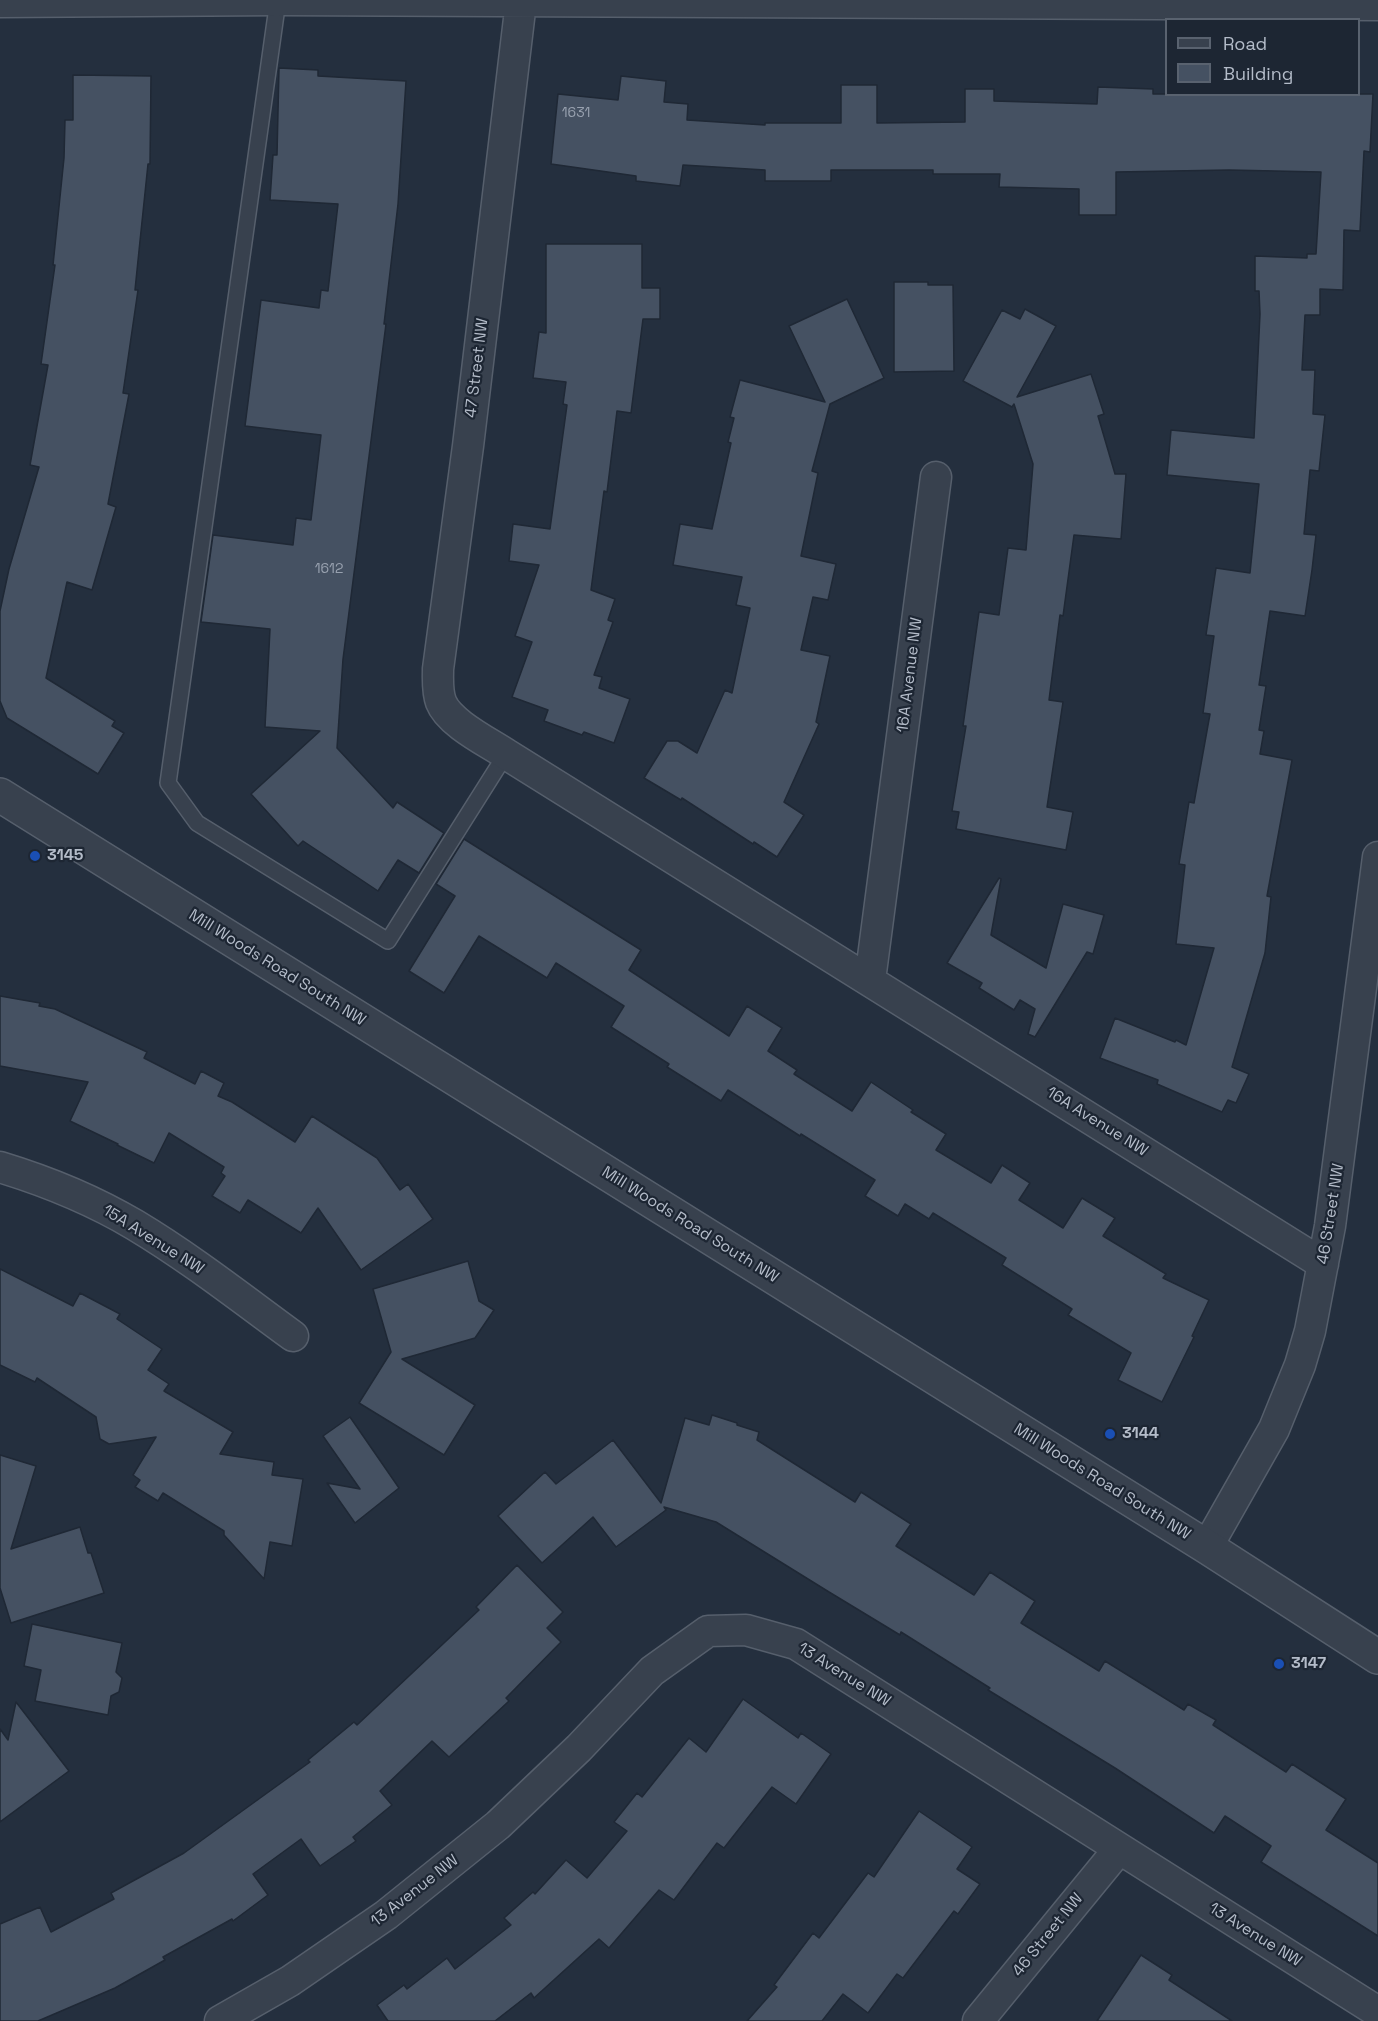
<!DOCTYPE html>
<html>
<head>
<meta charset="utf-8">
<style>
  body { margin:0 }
  #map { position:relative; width:1378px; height:2021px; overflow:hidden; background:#242f3e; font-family:"Space Grotesk",sans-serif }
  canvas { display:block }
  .legend { position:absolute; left:1165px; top:18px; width:195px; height:78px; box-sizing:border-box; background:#1d2633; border:2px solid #59626f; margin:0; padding:8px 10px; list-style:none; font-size:18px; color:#b4bcc9 }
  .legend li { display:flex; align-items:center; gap:12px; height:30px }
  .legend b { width:30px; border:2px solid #59626f }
</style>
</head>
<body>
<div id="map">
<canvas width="1378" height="2021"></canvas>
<ul class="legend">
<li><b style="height:8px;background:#38414e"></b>Road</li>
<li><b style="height:16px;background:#455162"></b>Building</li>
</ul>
</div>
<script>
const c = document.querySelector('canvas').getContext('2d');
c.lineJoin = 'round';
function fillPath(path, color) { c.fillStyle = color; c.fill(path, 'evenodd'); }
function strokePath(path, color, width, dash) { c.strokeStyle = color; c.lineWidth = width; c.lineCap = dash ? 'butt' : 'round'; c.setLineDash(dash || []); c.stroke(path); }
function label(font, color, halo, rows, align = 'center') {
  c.font = font + ' "Space Grotesk",sans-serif'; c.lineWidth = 4.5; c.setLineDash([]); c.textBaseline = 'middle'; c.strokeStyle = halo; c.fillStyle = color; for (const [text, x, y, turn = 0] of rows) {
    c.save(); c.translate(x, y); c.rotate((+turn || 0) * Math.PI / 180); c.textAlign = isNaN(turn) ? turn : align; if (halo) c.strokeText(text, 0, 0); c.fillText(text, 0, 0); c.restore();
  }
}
const building = new Path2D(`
  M279,68L318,70V76L406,81L398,204L384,324H386L343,659L337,748L393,808L397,802L444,833L419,873L398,860L378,891L303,841L298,846L251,794L320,731L265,727L270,629L201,622L213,535L293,545L296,518L311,520L321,435L245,426L261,300L319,308L321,290L328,291L338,204L270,200L273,155H277Z
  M73,75L151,76L150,164H148L140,241L135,290H138L123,393L129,394L108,504L116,507L92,590L67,582L46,678L115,721L112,726L124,733L98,774L7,718L0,701V611L9,569L39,467L30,465L48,365L41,364L55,265H53L64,158L65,120H73Z
  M621,76L666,81L664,102L688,104L687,120L765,125V123H841V85H877V123L965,122V89H994V101L1097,104L1098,87L1153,89V94H1373L1370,152L1364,151L1360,231L1344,230L1343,290L1320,289V315H1305L1302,370H1315L1313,414L1325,415L1319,471L1310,470L1304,534L1316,535L1312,570L1305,616L1270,611L1259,685L1266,686L1259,730L1264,731L1260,754L1292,760L1267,896L1271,897L1265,953L1232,1067L1249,1074L1236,1103L1228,1100L1222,1112L1157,1084L1158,1080L1100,1058L1115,1018L1175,1042L1176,1040L1186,1045L1214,948L1176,944L1185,865L1179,864L1189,802L1194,803L1210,714L1203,713L1214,636L1206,635L1216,568L1250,573L1259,484L1167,475L1171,430L1254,438L1260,314L1259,291H1255V256L1307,258V254H1316L1321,172L1229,170L1116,172V215H1079V189L999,187L1000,174H933V170H831V181H765V170L683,165L680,186L636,181V176L551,164L558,94L618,100Z
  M546,244H642V288H660V319H643L631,413L617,411L607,492L604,491L591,590L615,599L608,620L613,622L594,675L602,677L599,688L630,699L614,743L584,732L582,735L544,721L548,710L512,697L532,642L515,636L539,565L509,561L513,524L550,529L567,405L563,404L566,382L533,378L539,332L546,333Z
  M894,282H928V285H953L954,371L894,372Z
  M847,299L884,378L830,404L812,471L818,473L801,556L836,564L828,600L813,597L801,650L830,656L816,722L819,724L784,802L804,815L777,857L754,842L753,844L682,798L681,800L644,778L667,741H678L697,753L725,690L732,693L750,608L736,605L742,577L673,565L680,524L712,529L731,443L728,442L734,418L730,417L740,380L825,402L789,326Z
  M1025,309L1056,326L1017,397L1091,374L1104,414L1098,416L1115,474H1126L1121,539L1074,535L1063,616L1060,615L1049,700L1063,702L1047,807L1073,812L1066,850L956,829L959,812L952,811L966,726H963L979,612L999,615L1008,548L1026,550L1033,464L1014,404L1012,407L963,381L1002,310L1020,319Z
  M464,839L641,950L629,970L729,1036L747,1006L782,1028L768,1051L797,1070L794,1074L852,1111L871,1082L913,1110L911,1112L946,1134L936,1150L991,1183L1002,1165L1030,1183L1019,1200L1063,1228L1082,1198L1115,1218L1103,1236L1166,1274L1163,1278L1209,1300L1192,1336L1194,1337L1162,1402L1118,1380L1131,1353L1068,1315L1072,1309L1002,1265L1006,1258L933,1213L929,1219L905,1204L898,1216L865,1196L875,1180L801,1134L800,1136L728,1090L721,1101L667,1067L669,1064L611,1027L624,1006L556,963L547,978L479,936L444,993L409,971L455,896L436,884Z
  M999,878L1001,879L991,935L1046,968L1063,904L1104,915L1093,954L1087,952L1035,1037L1028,1034L1035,1009L1020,1000L1014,1010L979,988L982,983L947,963Z
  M0,996L40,1003L39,1006L55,1009L147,1052L144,1058L195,1084L201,1071L224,1083L218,1096L232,1102L295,1142L312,1116L377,1158L400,1190L408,1184L433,1219L361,1270L318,1208L301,1233L248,1200L240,1213L212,1196L225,1176L221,1173L224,1167L169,1133L154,1163L117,1145L118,1144L70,1121L88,1082L0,1066Z
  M468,1261L479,1301L494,1310L475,1338L402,1359L475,1405L444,1455L359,1403L391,1352L373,1289Z
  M0,1269L73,1306L80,1293L120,1314L117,1319L162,1349L148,1370L169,1384L164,1391L233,1432L220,1454L274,1462L272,1475L303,1479L292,1546L270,1542L264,1579L224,1535V1531L163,1493L158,1501L135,1487L140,1480L133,1475L156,1437L109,1444L100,1439L96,1417L37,1378L35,1382L0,1365Z
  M712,1415L737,1423V1425L759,1432L757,1440L855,1502L861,1492L911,1524L896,1546L974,1595L990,1572L1035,1601L1021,1623L1099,1671L1105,1661L1184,1710L1188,1704L1216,1720L1213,1725L1286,1772L1292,1764L1346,1799L1326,1830L1378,1863V1936L1261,1862L1271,1846L1225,1816L1214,1833L1115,1768L988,1690L990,1688L901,1632L900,1635L829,1592L716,1522L664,1507L666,1510L616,1547L593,1517L542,1563L498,1516L545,1472L556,1484L613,1440L661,1503L685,1418L709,1425Z
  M350,1417L399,1488L355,1523L327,1483L360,1489L323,1436Z
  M0,1455L36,1466L11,1549L80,1527L88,1553H91L104,1593L11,1623L0,1588Z
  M517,1565L563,1612L547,1628L561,1642L506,1698L509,1701L449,1757L432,1741L380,1791L392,1805L353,1837L356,1841L320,1866L301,1839L253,1874L268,1895L233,1921L232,1919L163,1957L165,1960L115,1988L38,2021H0V1924L40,1907L51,1932L114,1899L111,1893L184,1853L310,1762L308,1760L354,1722L357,1725L479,1610L476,1607Z
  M32,1624L122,1643L116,1672L122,1678L119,1692L111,1696L108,1715L35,1701L41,1670L24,1666Z
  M743,1699L798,1738L801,1733L831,1754L796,1804L772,1787L724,1848L717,1843L674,1900L659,1890L609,1948L599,1939L534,1998L531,1993L495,2021H388L377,2005L404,1985L407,1989L447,1958L455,1969L511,1925L504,1918L533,1892L535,1894L566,1860L587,1878L627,1831L614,1822L637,1793L642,1797L689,1738L706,1752Z
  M16,1702L69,1771L0,1822V1729L8,1740Z
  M919,1811L972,1847L957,1869L980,1884L958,1914L954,1911L903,1978L897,1974L868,2013L843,1994L822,2021H747L777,1987L774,1985L813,1933L819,1938L868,1873L874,1877Z
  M1141,1955L1172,1975L1169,1980L1232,2021H1097Z`);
const service = new Path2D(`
  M278,0L168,783L197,823L388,941L506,754`);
const minor = new Path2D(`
  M0,2L278,0L1378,5
  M521,2L468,446L438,669C438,680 437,691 441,702C449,723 488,742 506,754L1323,1264
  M870,980L936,477
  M0,1167C46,1181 93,1200 135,1225C190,1258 241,1298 293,1336
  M1207,1547L1274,1429L1300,1365L1310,1331L1330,1226L1378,857
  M220,2021L290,1981L386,1915L498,1825L579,1748L652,1671L708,1631L746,1630L796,1644L1378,2012
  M978,2021L1119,1849`);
const tertiary = new Path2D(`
  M0,795L1207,1547L1378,1657`);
const markers = [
  [35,856,6,"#1a4fb4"],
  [1110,1434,6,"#1a4fb4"],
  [1279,1664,6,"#1a4fb4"]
];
const numberNames = [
  ["1631",576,113],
  ["1612",329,569]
];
const streetNames = [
  ["47 Street NW",477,368,-83],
  ["16A Avenue NW",910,675,-83],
  ["Mill Woods Road South NW",277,968,32],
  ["16A Avenue NW",1097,1122,32],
  ["46 Street NW",1331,1214,-81],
  ["Mill Woods Road South NW",690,1225,32],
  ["15A Avenue NW",153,1240,32],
  ["Mill Woods Road South NW",1102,1482,32],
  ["13 Avenue NW",844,1675,32],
  ["13 Avenue NW",415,1891,-38],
  ["46 Street NW",1048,1935,-51],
  ["13 Avenue NW",1255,1935,32]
];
const poiNames = [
  ["3145",47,856],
  ["3144",1122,1434],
  ["3147",1291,1664]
];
fillPath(building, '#455162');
strokePath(building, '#1f2835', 1.5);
strokePath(service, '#565f6c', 18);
strokePath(minor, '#565f6c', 33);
strokePath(tertiary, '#565f6c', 36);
strokePath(service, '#38414e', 15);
strokePath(minor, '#38414e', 30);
strokePath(tertiary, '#38414e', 33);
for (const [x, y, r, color] of markers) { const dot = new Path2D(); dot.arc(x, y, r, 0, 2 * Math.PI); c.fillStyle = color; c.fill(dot); strokePath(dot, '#1d2633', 2); }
label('14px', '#98a1af', null, numberNames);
label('16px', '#b4bcc9', '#1d2633', streetNames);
label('bold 16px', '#b4bcc9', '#1d2633', poiNames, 'left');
</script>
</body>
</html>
